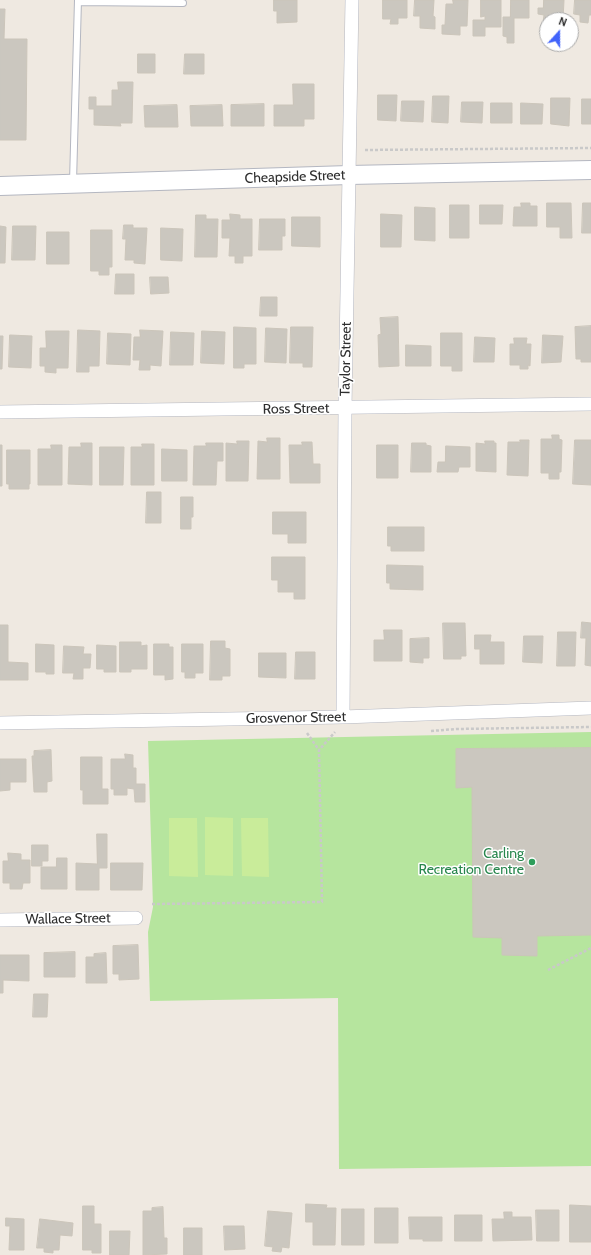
<!DOCTYPE html>
<html>
<head>
<meta charset="utf-8">
<style>
  body { margin:0 }
  #map { position:relative; width:591px; height:1255px; overflow:hidden; background:#efe9e1; font-family:Cabin,sans-serif }
  canvas { display:block }
  .north { position:absolute; left:539px; top:12px; width:40px; height:40px; box-sizing:border-box; background:#fff; border:1px solid #ababab; border-radius:50%; rotate:21deg; font-size:11px; font-weight:700; line-height:16px; text-align:center; color:#2e2e2e }
  .north::after { content:''; display:block; margin:auto; width:14px; height:18px; background:#4264fb; clip-path:polygon(50% 0,100% 100%,50% 72%,0 100%) }
</style>
</head>
<body>
<div id="map">
<canvas width="591" height="1255"></canvas>
<div class="north">N</div>
</div>
<script>
const c = document.querySelector('canvas').getContext('2d');
c.lineJoin = 'round';
function fillPath(path, color) { c.fillStyle = color; c.fill(path, 'evenodd'); }
function strokePath(path, color, width, dash) { c.strokeStyle = color; c.lineWidth = width; c.lineCap = dash ? 'butt' : 'round'; c.setLineDash(dash || []); c.stroke(path); }
function label(font, color, halo, rows, align = 'center') {
  c.font = font + ' Cabin,sans-serif'; c.lineWidth = 3; c.setLineDash([]); c.textBaseline = 'middle'; c.strokeStyle = halo; c.fillStyle = color; for (const [text, x, y, turn = 0] of rows) {
    c.save(); c.translate(x, y); c.rotate((+turn || 0) * Math.PI / 180); c.textAlign = isNaN(turn) ? turn : align; if (halo) c.strokeText(text, 0, 0); c.fillText(text, 0, 0); c.restore();
  }
}
const green = new Path2D(`
  M591,732V1166L339,1169L338,998L150,1001L148,932L153,907L148,741Z`);
const pitch = new Path2D(`
  M205,817L233,818V876L205,875Z
  M169,818H197L198,877L169,876Z
  M241,818H268L269,877L242,876Z`);
const building = new Path2D(`
  M274,0H297V22L277,23V11H274Z
  M383,0H407V18H398V24H390L391,19H383Z
  M415,0H434L433,16L435,17V29L420,28V16H414Z
  M453,0H468L467,26H460V35L442,34V25H445L446,4H453Z
  M481,0H501V27H485V36H473V20H485V16L481,17Z
  M511,0H529V18H514V43H507V37L503,36V17H510Z
  M544,0H564L563,20H547V23H543L544,15L538,14V8H543Z
  M575,0H591V15H589L588,23L580,22V15L574,14Z
  M0,9H5L4,39H27L26,140H0Z
  M138,54H155V73H138Z
  M185,54H204V74H184Z
  M118,82H133L132,123H120L121,126L94,125V109H89V97H96V106H112V90H118Z
  M293,84H314V119H304V126H274V105H293Z
  M378,95H397L396,121L378,120Z
  M433,96H449L448,123L432,122Z
  M551,98H570L569,126L551,124Z
  M582,99H591V124H582Z
  M402,101H424L423,122L401,121Z
  M462,102H483L482,123L461,122Z
  M491,103H512V123H491Z
  M521,103L543,104L542,124H521Z
  M264,104V126H231V105Z
  M177,105L178,127H145L144,106Z
  M222,105L223,126H191L190,106Z
  M521,203H530V206H537V226H513L514,207H521Z
  M547,203H571L572,238H560V227H547Z
  M583,203H591V233H582Z
  M450,205H469V238H450Z
  M480,205H503L502,224H480Z
  M415,207L435,208V241L415,240Z
  M230,214L240,215V219H252V256H243V263H235V256H229L230,238H222V220H230Z
  M381,214L402,215L401,247H381Z
  M196,215H206V219H218L217,257H195Z
  M292,217H320V247L292,246Z
  M260,219H285V236H282V250H259Z
  M124,225H133V228H147L145,264L134,263V260H125L126,239H123Z
  M0,226L6,227L5,263H0Z
  M13,226H36L35,260H12Z
  M161,228L183,229L182,261L161,260Z
  M91,230H112V267H109V275H99V271H91Z
  M47,232H69V264H47Z
  M116,274H134V294H115Z
  M150,277H168L169,293L151,294Z
  M261,297H277V316H260Z
  M398,317L399,366L379,367L378,335L381,334L380,318Z
  M591,326V362H581V359H576L575,327Z
  M234,327L256,328V364H244V368H234Z
  M291,327H313L312,367H303V363H290Z
  M266,328L287,329L286,363L265,362Z
  M78,330L100,331L99,366H89V372H77Z
  M140,330L163,331L161,366L150,365V370H139L140,360H133L134,337H140Z
  M46,331H69L68,368H56V373L45,372V366H40V348H46Z
  M202,331L225,332L224,364L201,363Z
  M171,332L194,333L193,365H170Z
  M108,333L131,334L130,365L107,364Z
  M441,333H462V371H452V366H441Z
  M10,335L32,336L31,368L9,367Z
  M543,335L563,336L561,362L542,363Z
  M0,336H3L2,369H0Z
  M475,337L495,338L494,362H474Z
  M514,338H527L526,344H531L530,366L528,365V369H520V365H510V344H514Z
  M406,345L431,346V366H406Z
  M552,435H559V439L562,440L561,472H559V479H549V473H541V439H552Z
  M267,438H280V479H257L258,441L267,442Z
  M520,440H529L528,476L507,475L508,442H520Z
  M575,440H591V485L573,484Z
  M237,441H249L248,481H226V443L237,444Z
  M485,441H494V443H496V472L476,471V443L485,444Z
  M302,442H312L313,464H320V483H290L289,445H302Z
  M81,443H92V485L68,484L69,447H81Z
  M206,443H223V461H217L216,485H193L194,446H206Z
  M412,443H426V445L431,446V472H411Z
  M142,444H154V485H131V447H142Z
  M0,445H2V486H0Z
  M51,445H62V485H38V449H51Z
  M377,445H398V478H377Z
  M446,446L470,447V467H459L458,472H437L438,462H445Z
  M100,447H124L123,485H100Z
  M162,449L187,450V481H162Z
  M7,450H30V484H29V489H9V484H7Z
  M147,492H161V523H146Z
  M181,497H193V517H191V529H181Z
  M273,512H306V543H288V534H273Z
  M388,527H424V551H391V546H388Z
  M272,557H305V599H294V592H278V580H272Z
  M387,565L423,566V590L390,589V583H387Z
  M582,622L591,623V666L585,665L586,638H581Z
  M443,623H465L466,656H461V659H444Z
  M0,625H8V662L28,663V680H0Z
  M384,630H402V661H374V640H384Z
  M558,632H576L575,666H557Z
  M475,635H491L490,642H504V664H480V649H475Z
  M524,636H543L542,663L523,662Z
  M429,638V658H423V663L410,662V639Z
  M211,641H225V648L230,649V676H222V680H210Z
  M120,642H141V646L147,645V669H131V672H120Z
  M36,644L54,645V674H46V672H36Z
  M154,644H169V647H173V679L165,680V675H154Z
  M182,644H203V673H195V678H185V672H182Z
  M97,645L116,646V672H104V669H97Z
  M64,646L84,647L83,654H91L90,668H83V679H73L74,673H63Z
  M296,652H315V679H295Z
  M259,653H286V678L259,677Z
  M591,748V935L537,936V956L502,955V938L473,937L472,787L456,788V749Z
  M51,750L52,781L47,782V792H34L32,756H34V751Z
  M125,754L133,755V768H136V784H145V802H135L134,789L127,788V795H114V789H111V759H125Z
  M81,757H102V789H108V804H83V790H81Z
  M0,759H26V782H10V790L0,791Z
  M97,834H107V868H99V890H76V863L97,864Z
  M32,845H48V861H42V866H32Z
  M8,853L21,854V860H30V883H23L22,889H10V883H3V861H8Z
  M57,858H67V889H41V867H56Z
  M111,863H143L142,890H111Z
  M138,945L139,979L119,980V974H113V946Z
  M75,952V977H44V953Z
  M106,953L107,983H86V957H94V954Z
  M0,955H29V981L3,980V993H0Z
  M34,994H48L47,1017H33Z
  M306,1204L327,1205L326,1208H336L335,1245H313V1222H306Z
  M570,1205L591,1206V1242H570Z
  M83,1206H94V1224H101V1253H92V1250H83Z
  M163,1207L164,1238H167V1254L143,1255V1211H152V1208Z
  M375,1208H398V1243H375Z
  M342,1209H364V1245H342Z
  M536,1210H559V1241H537Z
  M268,1211L292,1213L289,1248L282,1247L281,1252L272,1251L273,1247L265,1246Z
  M504,1212H512V1217H531L532,1240L493,1241L492,1219H504Z
  M455,1215H482V1241H455Z
  M409,1217H442V1241H423V1239H410Z
  M6,1218L24,1219V1250H9L10,1226H6Z
  M40,1219L73,1223L72,1236L60,1235L59,1250H53V1253L44,1252V1248H37Z
  M224,1226H244L245,1249L225,1250Z
  M184,1228H202V1255H184Z
  M110,1231H130L129,1255H110Z`);
const path = new Path2D(`
  M365,150L591,148
  M431,731L457,729L591,727
  M307,733L319,750
  M152,904L322,902L319,750L335,732
  M548,970L591,948`);
const lane = new Path2D(`
  M78,2L183,3
  M73,182L78,0`);
const street = new Path2D(`
  M0,412L591,404
  M343,717L345,408L352,0
  M0,723L343,717L591,708
  M0,920L136,918`);
const secondary = new Path2D(`
  M0,186L349,175L591,170`);
const markers = [
  [532,862,4,"#2e9e5b"]
];
const streetNames = [
  ["Cheapside Street",295,177,-2],
  ["Taylor Street",346,359,-89],
  ["Ross Street",296,409,-1],
  ["Grosvenor Street",296,718,-1],
  ["Wallace Street",68,919,-1]
];
const leisureNames = [
  ["Carling",524,854],
  ["Recreation Centre",524,870]
];
fillPath(green, '#b6e59e');
fillPath(pitch, '#c9ec9a');
fillPath(building, '#cbc7bf');
strokePath(building, '#cbc5ba', 1);
strokePath(lane, '#b4b7c1', 8);
strokePath(street, '#b4b7c1', 14);
strokePath(secondary, '#b4b7c1', 20);
strokePath(path, '#c9c9c9', 2.5, [3, 2]);
strokePath(lane, '#fff', 6);
strokePath(street, '#fff', 13);
strokePath(secondary, '#fff', 18);
for (const [x, y, r, color] of markers) { const dot = new Path2D(); dot.arc(x, y, r, 0, 2 * Math.PI); c.fillStyle = color; c.fill(dot); strokePath(dot, '#fff', 1.5); }
label('14px', '#2e2e2e', '#fff', streetNames);
label('14px', '#27864d', '#fff', leisureNames, 'right');
</script>
</body>
</html>
